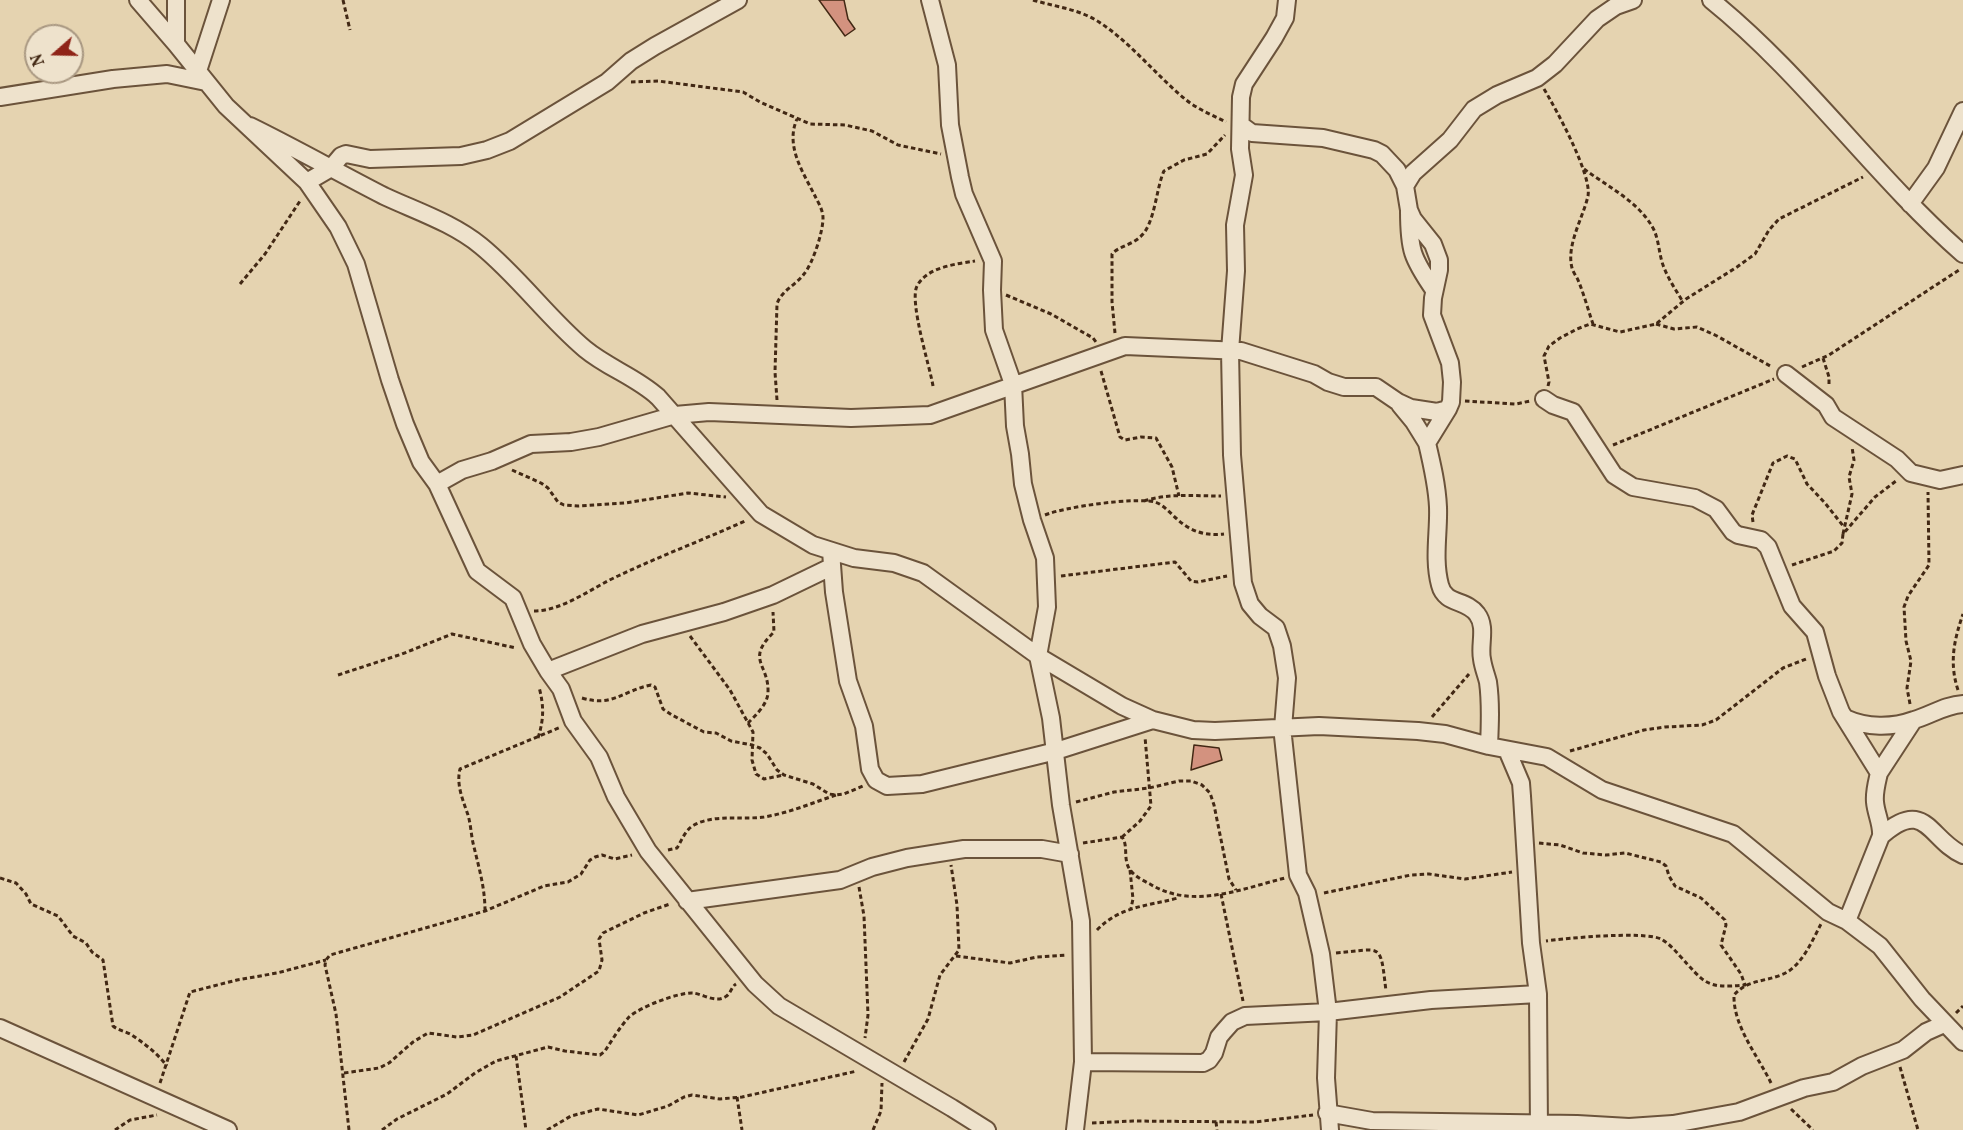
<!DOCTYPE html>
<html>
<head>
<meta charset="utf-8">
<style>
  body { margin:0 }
  #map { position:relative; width:1963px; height:1130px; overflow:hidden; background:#e5d3b0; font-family:Vollkorn,serif }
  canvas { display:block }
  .north { position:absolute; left:24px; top:24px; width:60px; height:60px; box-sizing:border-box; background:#eee2cc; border:2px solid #a99882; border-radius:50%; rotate:250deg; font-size:16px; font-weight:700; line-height:24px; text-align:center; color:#422814 }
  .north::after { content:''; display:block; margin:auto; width:21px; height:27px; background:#8f2418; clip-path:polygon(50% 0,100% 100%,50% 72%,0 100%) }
</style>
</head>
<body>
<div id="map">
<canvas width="1963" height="1130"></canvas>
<div class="north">N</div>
</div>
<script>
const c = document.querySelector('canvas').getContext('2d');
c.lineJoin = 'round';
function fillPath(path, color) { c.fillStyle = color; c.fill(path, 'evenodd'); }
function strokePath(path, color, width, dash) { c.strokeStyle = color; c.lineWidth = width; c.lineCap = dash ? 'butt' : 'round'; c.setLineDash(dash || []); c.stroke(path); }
const building = new Path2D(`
  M819,0H844L848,19L855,29L845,36Z
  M1194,745L1219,748L1222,760L1191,770Z`);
const path = new Path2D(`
  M343,0L350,30
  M1033,0C1056,7 1079,9 1099,22C1131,43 1156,75 1185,99C1197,109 1212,115 1226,122
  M631,82L658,81L743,92L760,102L810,124L845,125L872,131L898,145L941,154
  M1544,89C1556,109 1592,175 1588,196C1583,218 1566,245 1572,268C1573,272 1576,276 1578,280C1584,294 1588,310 1593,324
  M1584,169C1608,187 1640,202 1654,230C1659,241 1659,254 1663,265C1668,279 1676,290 1683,302
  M240,284L265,254L300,201
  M1006,295L1051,314L1093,338L1096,342
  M1656,324L1674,329L1697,327L1717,336L1772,367
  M1115,333L1112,302V254C1119,246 1132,245 1140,237C1155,225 1156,188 1164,171L1184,160L1207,154L1225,135
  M1823,358L1829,377V387
  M1802,367L1829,355L1959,270
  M1101,371L1120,437L1125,440L1141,437L1156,438L1172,467L1179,496
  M933,386C930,367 909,302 917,286C927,267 956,264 975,261
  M1548,386L1549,382L1544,356L1549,346L1560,338L1577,329L1590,324L1620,332L1656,324L1686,299L1737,267L1755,254L1769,230L1779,219L1863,177
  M777,400L775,372L777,304C781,291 796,285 804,274C813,263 823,232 823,218C823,210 818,202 815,196C803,172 785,146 797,119
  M1465,401L1516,404L1530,401
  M1613,445L1774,379
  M512,470L541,483L548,488L558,502L564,505L578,506L625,503L688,493L726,497
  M1144,501C1169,493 1196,496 1221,496
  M1045,515C1064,507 1135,497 1155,502C1164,505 1171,514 1177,519C1191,532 1206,536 1224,534
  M1753,522L1752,515L1773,463L1787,456L1795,459L1807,484L1825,503L1844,527
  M1843,534L1852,494L1849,477L1854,460L1852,447
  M1792,565L1834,551L1842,543L1843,534L1875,497L1896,481
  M1061,576L1175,562L1191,581L1198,582L1227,576
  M534,611C563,611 593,587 618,576C660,556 703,540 745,521
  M690,636L730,690L753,732L752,760L756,774L764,779L784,775
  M338,675L402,654L452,634L516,648
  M1958,690C1949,663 1954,640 1963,614
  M582,698C613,707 622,691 651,685L655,687L663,709L672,715L704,732L716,733L731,741L752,745L760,748L767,754L777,770L784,775L813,784L829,794L836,795L844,794L863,786
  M1910,704L1907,688L1911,661L1906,641L1904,607L1908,596L1929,565L1928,492
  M1432,717L1469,674
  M748,723C755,716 768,704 768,692C769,664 745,660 774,632L773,612
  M538,738C544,719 544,706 539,687
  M1570,751L1644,730L1665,727L1702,725L1716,720L1783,668L1806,659
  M1076,802L1114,792L1149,788L1179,781H1191L1202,785L1210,793L1214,805L1229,879L1236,890
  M1122,837L1140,821L1151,806L1145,737
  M1083,843L1122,837C1129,846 1122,861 1131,871C1136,877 1144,881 1150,884C1192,910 1241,889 1285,878
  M1539,843L1560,845L1583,853L1606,855L1625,853L1661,862L1666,866L1669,876L1675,886L1701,898L1725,920L1726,925L1721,945L1741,974L1745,985C1705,989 1705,983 1679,955C1674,949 1668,943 1661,939C1644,931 1567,938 1546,941
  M668,850L677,848C682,840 685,830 694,825C714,814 742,820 764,817C789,813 812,803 836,795
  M1130,870L1133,899L1131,908
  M0,878L16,883L26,894L31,904L58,916L73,936L86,943L92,952L103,960L113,1026C118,1030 124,1031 130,1034C144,1043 157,1053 167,1066
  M859,887L864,916L868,1015L865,1038
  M1324,893L1411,875L1429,874L1465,879L1512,872
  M1221,894L1243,1001
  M485,911C485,888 479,868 474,847C471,836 471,825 468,815C463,800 456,785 460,769L561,727
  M1097,930C1120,906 1148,906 1178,898
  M1336,953C1383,949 1380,941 1386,991
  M956,956L1010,963L1037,957L1067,955
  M1956,1013L1963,1006
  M516,1056L526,1130
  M904,1062L928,1019L940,975L959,950L957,905L951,865
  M1900,1067L1918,1130
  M344,1073L379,1068L389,1063L413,1042L428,1033L457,1037L473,1035L560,997L599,971L602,960L599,939L603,933L644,913L670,904
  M160,1083L190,992L237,980L277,973L326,960
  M1771,1083C1758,1056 1733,1026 1734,995C1747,980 1763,982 1781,975C1801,968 1812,941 1821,924
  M737,1097L742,1130
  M1791,1109L1813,1130
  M1216,1122L1217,1130
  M1092,1123L1133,1121L1255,1122L1313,1115
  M115,1130L130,1120L157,1115
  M349,1130L336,1014L325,965L326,960L330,955L485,911L544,886L568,882L581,874L590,860L595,857L602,855L615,859L632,855
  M382,1130L397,1119L447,1094L475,1073L496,1061L548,1047L565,1051L600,1055L605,1051C612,1040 620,1027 629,1017C640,1007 679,992 693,993C703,994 715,1003 725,997C731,994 731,987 736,984
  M547,1130L571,1116L598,1109L638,1115L668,1106L684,1097L692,1095L720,1099L742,1097L857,1071
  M873,1130L881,1111L882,1083`);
const minor = new Path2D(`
  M138,0L176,44L226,106L307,182L338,227L356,264L390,380L405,424L421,462L437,484L477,571L513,598L532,644L548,671L561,689L573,721L599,757L616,797L648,851L755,984L779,1006L952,1108L987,1130
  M176,0V44
  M930,0L947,65L950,125L960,177L964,194L993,261L992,290L994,330L1013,384L1015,426L1020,454L1023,484L1032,520L1045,558L1047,607L1038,656L1051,718L1061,805L1081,921L1083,1062L1075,1130
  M1711,0C1804,75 1873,175 1963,254
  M198,71L221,0
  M0,97L113,79L167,74L206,82
  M1241,125L1252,133L1323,138L1374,150L1382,154L1397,170L1405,186L1409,210L1413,219L1433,244L1439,260V270L1433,298L1432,315L1450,363L1452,382L1451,402L1448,409L1427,443C1432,464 1437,485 1438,507C1439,532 1433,559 1440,585C1445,605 1466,599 1477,614C1487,627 1479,645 1482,659C1483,667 1486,674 1488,682C1491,703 1490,724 1489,746
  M250,126C295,148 339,173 384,196C416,211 453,223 481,246C519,277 548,318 585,349C608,368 636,377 658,397L761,514L813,545L854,558L894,563L923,573L1038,656L1122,706L1153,720L1193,730L1215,731L1319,726L1418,731L1445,734L1489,746L1547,757L1602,790L1733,834L1828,912L1847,921L1880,946L1922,999L1963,1042
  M307,182L331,168L341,156L346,154L370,159L461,156L487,150L510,141L607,82L631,61L655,46L738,0
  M1405,186L1413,173L1450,140L1474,109L1497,95L1537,78L1555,64L1597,19L1616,6L1633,0
  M1910,204L1936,168L1963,111
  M1409,211C1409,250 1412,258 1434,290
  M1786,374L1826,405L1833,417L1897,459L1911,473L1940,480L1963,475
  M1544,399L1553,405L1573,412L1614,475L1633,487L1695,498L1716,509L1733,532L1738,535L1761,540L1768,547L1792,606L1815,632L1827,676L1841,712L1879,773C1877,782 1874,792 1875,802C1876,814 1882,824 1881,836L1847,921
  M1400,405L1414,422L1427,443
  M437,484L462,470L492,461L531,444L571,442L599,437L675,415L709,412L851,418L930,415L1125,346L1241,351L1314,374L1328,382L1344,387H1376L1398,402L1411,408L1437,412L1448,409
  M831,551L834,592L848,681L864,726L870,769L876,780L887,786L922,784L1056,751L1153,720
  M548,671L642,634L724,612L773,595L831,567
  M1845,718C1867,728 1892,728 1914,720C1931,715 1945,705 1963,704
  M1282,727L1298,875L1307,893L1321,954L1328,1012L1326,1078L1330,1130
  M1283,728L1287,678L1282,646L1276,628L1260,616L1250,604L1243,583L1232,455L1230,351L1236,271L1235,225L1244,175L1240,149L1241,97L1244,84L1274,38L1285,18L1287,0
  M1507,750L1521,783L1522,796L1531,943L1538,994L1539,1130
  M1879,773L1913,721
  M1881,836C1926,796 1929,840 1963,855
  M687,901L840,880L872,867L907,858L964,849H1042L1070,854
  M0,1028L228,1130
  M1083,1062L1203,1063L1209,1060L1214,1053L1219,1037L1224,1031L1232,1022L1245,1016L1328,1012L1431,1000L1538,994
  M1327,1113L1372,1121L1577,1124L1629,1127L1673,1124L1739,1112L1804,1088L1833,1082L1862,1066L1903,1050L1926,1032L1944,1024`);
fillPath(building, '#d3927f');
strokePath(building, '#422814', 1.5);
strokePath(minor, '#6b533b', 20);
strokePath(path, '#422814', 3, [4.5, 3]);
strokePath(minor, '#eee2cc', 16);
</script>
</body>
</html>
